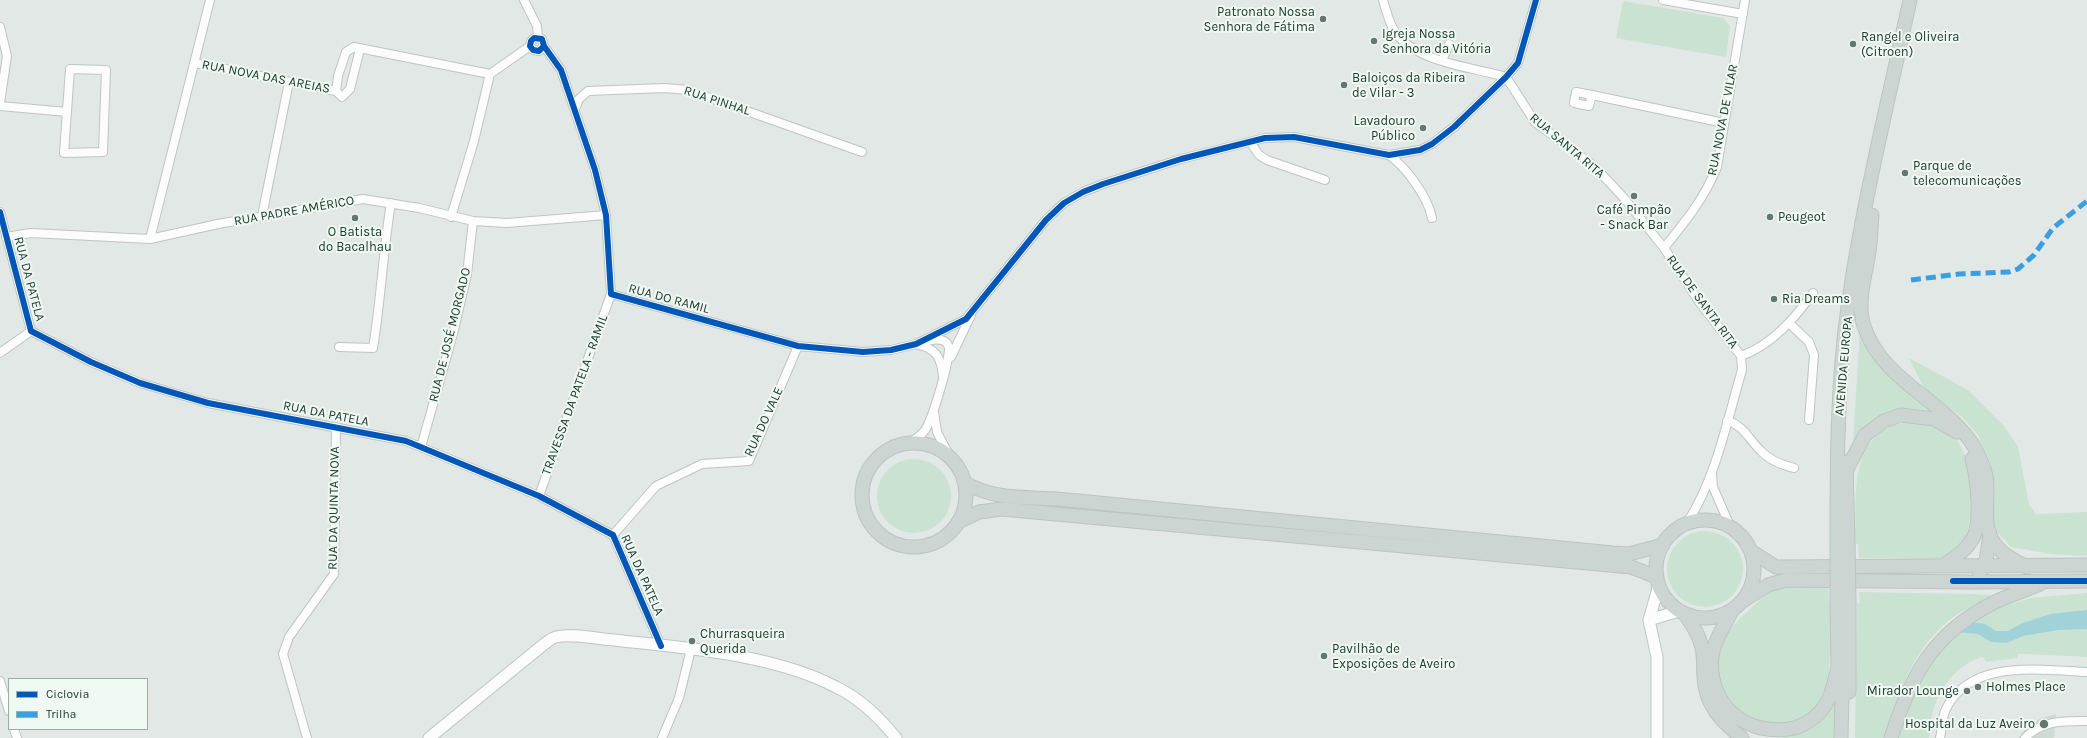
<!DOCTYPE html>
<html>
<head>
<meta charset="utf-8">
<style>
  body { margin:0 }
  #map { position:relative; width:2087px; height:738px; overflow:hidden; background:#e2e8e5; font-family:Karla,sans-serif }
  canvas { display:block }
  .legend { position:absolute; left:8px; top:678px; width:140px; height:52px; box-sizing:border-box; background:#f0f8f3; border:1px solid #9dada6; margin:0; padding:5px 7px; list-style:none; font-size:12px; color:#203c33 }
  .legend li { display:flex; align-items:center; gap:8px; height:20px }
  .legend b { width:20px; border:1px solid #9dada6 }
</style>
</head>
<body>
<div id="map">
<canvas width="2087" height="738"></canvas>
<ul class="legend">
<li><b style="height:5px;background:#0057b8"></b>Ciclovia</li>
<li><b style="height:5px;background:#3c9ee2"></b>Trilha</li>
</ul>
</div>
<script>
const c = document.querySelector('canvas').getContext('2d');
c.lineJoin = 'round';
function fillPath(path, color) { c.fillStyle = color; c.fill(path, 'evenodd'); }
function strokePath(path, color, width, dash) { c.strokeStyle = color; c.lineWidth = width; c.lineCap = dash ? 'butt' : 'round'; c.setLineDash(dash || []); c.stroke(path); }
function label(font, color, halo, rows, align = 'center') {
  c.font = font + ' Karla,sans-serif'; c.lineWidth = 4; c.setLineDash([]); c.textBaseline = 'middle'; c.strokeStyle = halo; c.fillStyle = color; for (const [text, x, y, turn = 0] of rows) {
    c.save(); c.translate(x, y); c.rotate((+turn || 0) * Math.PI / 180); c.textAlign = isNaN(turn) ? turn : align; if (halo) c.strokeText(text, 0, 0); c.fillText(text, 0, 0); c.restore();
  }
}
const built = new Path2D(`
  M2056,714L2054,738H2018L2026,728L2039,719Z`);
const green = new Path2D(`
  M1623,1L1723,18L1730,26L1726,57L1616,38Z
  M1860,330L1940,414C1900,402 1879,409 1853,442Z
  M1909,358L1968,390L2004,426L2018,447L2029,505L2036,514L2087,512V556L2051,554L2011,547L1996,531L1993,517L1990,463L1978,435L1961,416L1925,390Z
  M1916,421L1932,424L1945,429L1957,440L1967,458L1971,476L1970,520L1966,539L1954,552L1939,559L1859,558L1858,544H1855C1857,491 1846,427 1916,421Z
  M877 496a37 37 0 1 1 74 0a37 37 0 1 1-74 0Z
  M1667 569a38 38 0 1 1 76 0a38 38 0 1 1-76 0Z
  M1828,586L1829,604H1831L1829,679L1819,704L1800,719L1780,728L1762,727L1732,709L1722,689L1718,675L1719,655L1728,632L1740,618L1769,592L1784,588Z
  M1859,592L1972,594L1990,595L1991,597C1975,605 1958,612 1946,623C1911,653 1898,695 1886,738H1855L1857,604L1860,603Z
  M2087,593V657L2026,654H2018L2017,658L1986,662L1983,657C1975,658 1968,663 1961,668C1939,686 1930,710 1929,738H1898L1914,687L1945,642L1994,606L2001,607L2031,598Z
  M1836,699L1835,738H1780C1809,733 1817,720 1836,699Z`);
const water = new Path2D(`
  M2087,610V629L2058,630L2023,636L2007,643L1991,642L1978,634L1957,632L1970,622L1985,624L1996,631H2008L2023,623L2051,614Z`);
const street = new Path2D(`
  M524,0L537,26L538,37
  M1383,0C1386,10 1389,23 1395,32C1417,63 1472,67 1506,77
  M1663,0L1743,14
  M0,27L7,56L0,103
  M544,46L539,51L533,50L530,46L531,41L534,38L542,39L544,46L561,70L595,170L606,215L611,294L798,346L863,352L891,350L916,344L966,319L1046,220L1064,203L1083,192L1103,184L1181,159L1265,138L1294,137L1389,155L1420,150L1432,144L1454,127L1506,77L1518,63L1536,0
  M1442,61L1449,44
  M195,63L336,91L338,76L346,52L354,47L490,74
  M70,69L106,70L103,152L64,153Z
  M1506,77L1535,122L1594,166L1624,198L1664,248L1700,303L1741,356L1742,370C1727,421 1716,478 1687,523
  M336,91L342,97L350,89L360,49
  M1592,95L1589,106L1574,103L1576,92L1592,95L1724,123
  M0,106L67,112
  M575,109L579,99L588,91L664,88L688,90L862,152
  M1250,142L1259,155L1267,160L1325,180
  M1389,155C1406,167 1428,197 1432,218
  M0,212L31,331L91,362L140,383L208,403L406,441L539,496L613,535L661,646
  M262,216L289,82
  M451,217L474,141L490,74L530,46
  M6,237L31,233L150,239L218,224L363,199L419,208L473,221L507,223L606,215
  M150,239L210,0
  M1664,248C1685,222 1704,199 1717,167L1745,0
  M1789,323L1809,342L1814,355L1809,420
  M916,344C935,348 941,356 943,376
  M339,347L373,348C381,300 383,251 391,203
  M0,353L31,331
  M1741,356C1772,345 1794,319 1813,293
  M951,357L971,315
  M934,412L937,432L950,457
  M1727,421C1744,425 1749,440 1761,451C1769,460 1782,465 1794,468
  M908,443C914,440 921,436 925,430C932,420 953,353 948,345C944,338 935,339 928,341
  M421,447L453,334L467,274L473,221
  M1712,474L1713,487L1730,526
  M539,496L611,294
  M613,535L656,486L702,464L749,461L798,346
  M0,681L9,711
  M14,729L17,738
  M307,738L283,654L289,637L334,574L336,427
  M662,738L679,698L691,649
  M1940,738C1942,730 1942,719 1945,711C1969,658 2040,670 2087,672
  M2025,738C2042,720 2064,721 2087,721`);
const secondary = new Path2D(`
  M1649,620L1679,611
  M429,738L543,645C547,642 552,638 556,637C569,633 599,639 614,640C684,648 773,654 836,687C859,698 880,718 896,738
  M1657,738V657L1649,620L1659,585`);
const primary = new Path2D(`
  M1872,215C1871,227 1871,239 1869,251C1866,275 1856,302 1864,326C1882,382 1946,400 1975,448C1979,456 1984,468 1986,476C1990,501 1979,529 1999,549C2006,557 2017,562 2027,567
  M862 495a52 52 0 1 1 104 0a52 52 0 1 1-104 0Z
  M1846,462L1848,544
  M1846,471L1865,435L1884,421L1901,415L1934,419L1957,432
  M964,482C993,500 1024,497 1057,499L1613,553L1629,554L1663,545
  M1656 569a49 49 0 1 1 98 0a49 49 0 1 1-98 0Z
  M958,522L979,512L1002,509L1631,567L1657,577
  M1837,544C1837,476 1837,407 1844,339C1857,224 1886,112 1910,0
  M1751,551L1776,567L2087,565
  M1942,566C1954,558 1966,551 1973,538C1982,523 1977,475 1972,459
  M1979,572L1985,567L1990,534
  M1741,602L1768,585L1786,580L1972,582L2087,581
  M1837,604L1838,667L1842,693L1841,738
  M1733,609C1726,623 1714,640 1712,656C1707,705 1746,738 1795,728C1807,724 1819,715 1826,704C1833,693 1835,679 1838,667
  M1685,614C1690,622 1697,631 1700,641C1705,653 1703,665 1704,677C1705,705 1722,722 1742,738
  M1849,692V604
  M1891,738C1911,675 1933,633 1995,602C2009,595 2025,591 2040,584`);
const primaryBridge = new Path2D(`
  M1848,544L1849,604
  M1837,604V544`);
const quiet = new Path2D(`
  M1911,280L1959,274L2009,272L2018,269L2034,255L2053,228L2087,201`);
const cycleway = new Path2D(`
  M544,46L539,51L533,50L530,46L531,41L534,38L542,39L544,46L561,70L595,170L606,215L611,294L798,346L863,352L891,350L916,344L966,319L1046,220L1064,203L1083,192L1103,184L1181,159L1265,138L1294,137L1389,155L1420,150L1432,144L1454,127L1506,77L1518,63L1536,0
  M0,212L31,331L91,362L140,383L208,403L406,441L539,496L613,535L661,646
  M1953,581H2087`);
const markers = [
  [1323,19,4,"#647871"],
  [1374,41,4,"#647871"],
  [1853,44,4,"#647871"],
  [1344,85,4,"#647871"],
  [1423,128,4,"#647871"],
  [1905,173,4,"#647871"],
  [1634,196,4,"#647871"],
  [1770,217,4,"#647871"],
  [355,218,4,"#647871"],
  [1774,299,4,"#647871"],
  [692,641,4,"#647871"],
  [1324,656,4,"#647871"],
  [1978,687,4,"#647871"],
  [1967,691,4,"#647871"],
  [2044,724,5,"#647871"]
];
const poiNames = [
  ["Patronato Nossa",1315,12,"right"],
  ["Senhora de Fátima",1315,27,"right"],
  ["Igreja Nossa",1382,34],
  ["Senhora da Vitória",1382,49],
  ["Rangel e Oliveira",1861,37],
  ["(Citroen)",1861,52],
  ["Baloiços da Ribeira",1352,78],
  ["de Vilar - 3",1352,93],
  ["Lavadouro",1415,121,"right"],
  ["Público",1415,136,"right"],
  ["Parque de",1913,166],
  ["telecomunicações",1913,181],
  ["Café Pimpão",1634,210,"center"],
  ["- Snack Bar",1634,225,"center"],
  ["Peugeot",1778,217],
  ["O Batista",355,232,"center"],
  ["do Bacalhau",355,247,"center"],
  ["Ria Dreams",1782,299],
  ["Churrasqueira",700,634],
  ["Querida",700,649],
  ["Pavilhão de",1332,649],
  ["Exposições de Aveiro",1332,664],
  ["Holmes Place",1986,687],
  ["Mirador Lounge",1959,691,"right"],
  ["Hospital da Luz Aveiro",2035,724,"right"]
];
const streetNames = [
  ["RUA NOVA DAS AREIAS",266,77,11],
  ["RUA PINHAL",717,101,18],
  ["RUA NOVA DE VILAR",1723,120,-79],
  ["RUA SANTA RITA",1567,146,40],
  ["RUA PADRE AMÉRICO",294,211,-10],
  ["RUA DA PATELA",29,279,75],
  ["RUA DO RAMIL",669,299,15],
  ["RUA DE SANTA RITA",1702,302,54],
  ["RUA DE JOSÉ MORGADO",450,335,-76],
  ["AVENIDA EUROPA",1844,366,-85],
  ["TRAVESSA DA PATELA - RAMIL",575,395,-70],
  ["RUA DA PATELA",326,414,11],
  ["RUA DO VALE",764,422,-65],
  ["RUA DA QUINTA NOVA",334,508,-89],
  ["RUA DA PATELA",642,575,66]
];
fillPath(built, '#cfdad5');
fillPath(green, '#cae2d1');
fillPath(water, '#a1d2d8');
strokePath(street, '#bfc5c2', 10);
strokePath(secondary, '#bec6c2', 13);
strokePath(primary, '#bbc5c1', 15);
strokePath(street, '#fbfcfb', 8);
strokePath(secondary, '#fbfcfb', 11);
strokePath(primary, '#ccd5d2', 13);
strokePath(primaryBridge, '#bbc5c1', 15, []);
strokePath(primaryBridge, '#ccd5d2', 13);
strokePath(quiet, '#3c9ee2', 5, [10, 5]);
strokePath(cycleway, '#0057b8', 6);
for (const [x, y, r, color] of markers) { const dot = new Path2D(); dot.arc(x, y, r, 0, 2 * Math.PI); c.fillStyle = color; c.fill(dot); strokePath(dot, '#f0f8f3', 1.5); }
label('13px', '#203c33', '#f0f8f3', poiNames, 'left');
label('13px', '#203c33', '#f0f8f3', streetNames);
</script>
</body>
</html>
